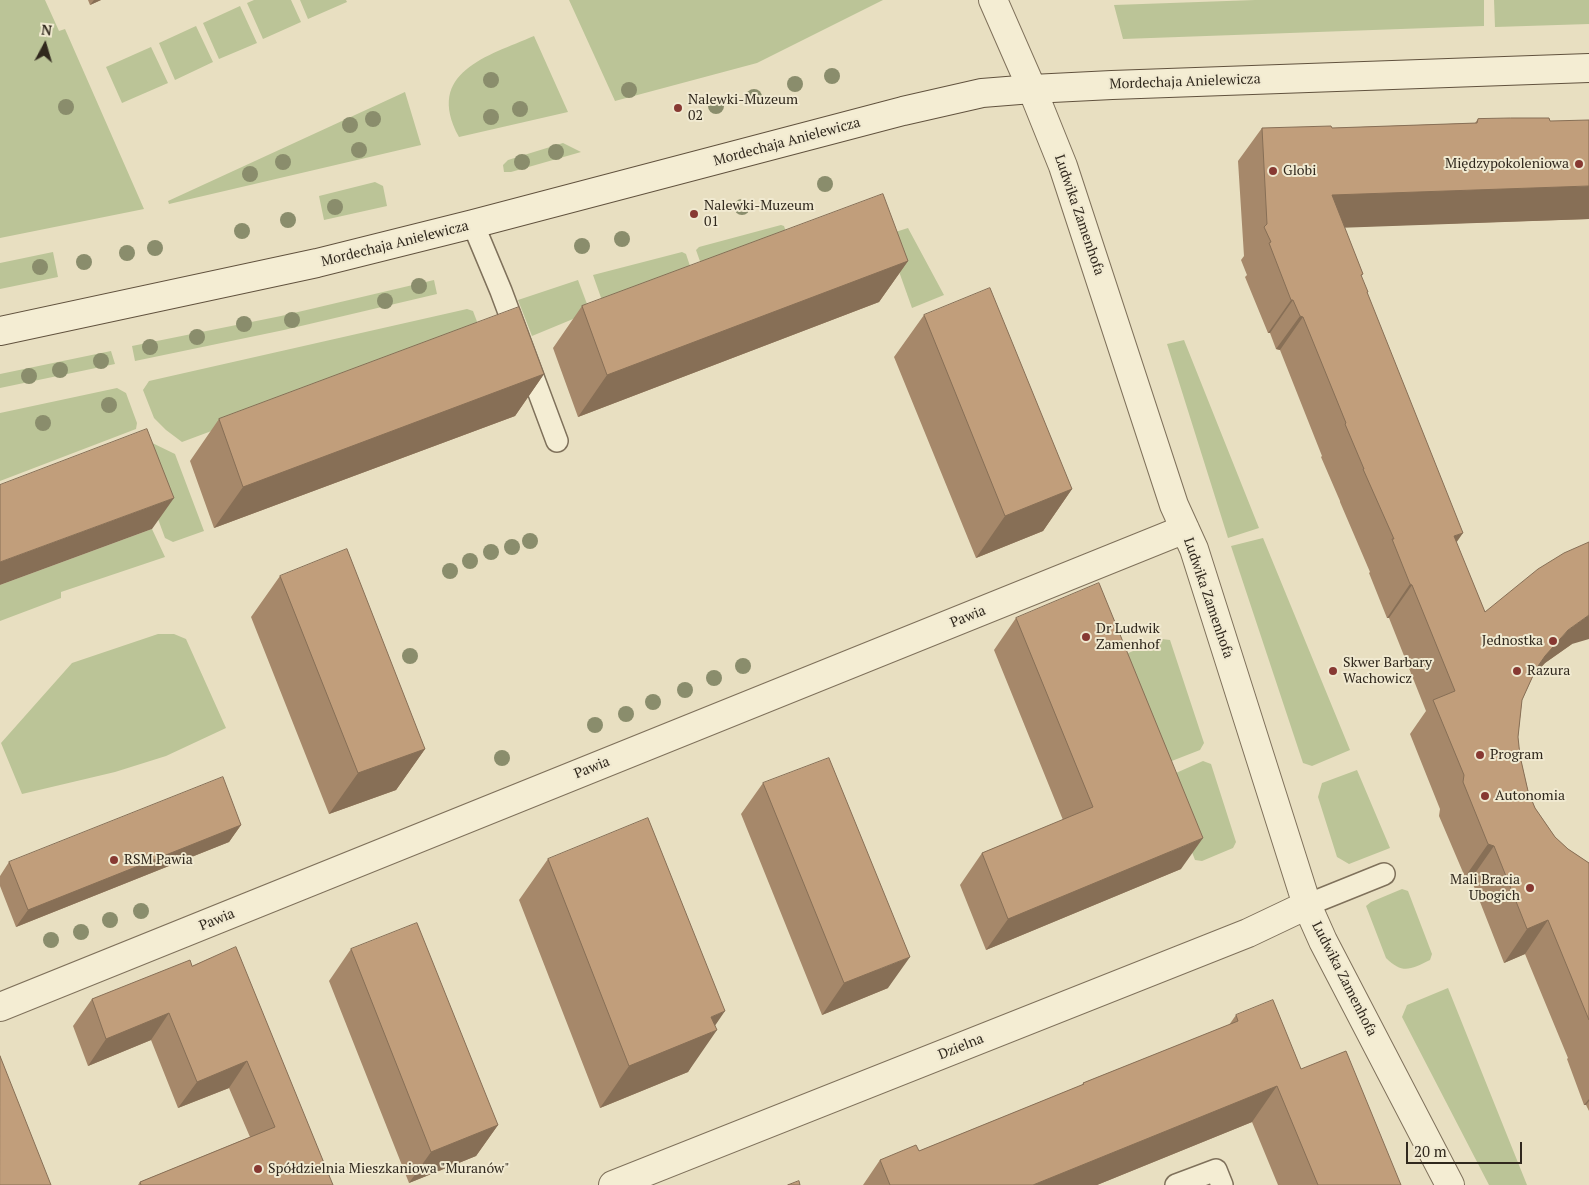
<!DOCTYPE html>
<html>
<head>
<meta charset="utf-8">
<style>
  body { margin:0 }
  #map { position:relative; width:1589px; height:1185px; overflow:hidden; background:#e8dfc1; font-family:"PT Serif",serif }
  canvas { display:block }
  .north { position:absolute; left:20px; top:20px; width:50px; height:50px; -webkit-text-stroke:4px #f0e9d0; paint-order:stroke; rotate:6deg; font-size:14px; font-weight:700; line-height:20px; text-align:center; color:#30281d }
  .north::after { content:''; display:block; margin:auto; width:18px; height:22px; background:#30281d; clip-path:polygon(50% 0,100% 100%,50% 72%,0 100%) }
  .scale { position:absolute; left:1406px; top:1142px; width:116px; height:22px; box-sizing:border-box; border:2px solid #30281d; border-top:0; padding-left:6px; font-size:15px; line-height:18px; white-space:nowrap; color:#30281d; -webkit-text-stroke:4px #f0e9d0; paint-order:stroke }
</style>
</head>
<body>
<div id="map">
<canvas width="1589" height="1185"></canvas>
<div class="north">N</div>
<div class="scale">20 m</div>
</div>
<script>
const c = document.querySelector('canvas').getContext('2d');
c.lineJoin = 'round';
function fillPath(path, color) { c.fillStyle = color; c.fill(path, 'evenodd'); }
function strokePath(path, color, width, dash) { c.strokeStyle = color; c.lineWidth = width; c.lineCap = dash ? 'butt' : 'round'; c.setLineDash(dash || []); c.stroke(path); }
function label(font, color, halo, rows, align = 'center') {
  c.font = font + ' "PT Serif",serif'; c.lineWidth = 4; c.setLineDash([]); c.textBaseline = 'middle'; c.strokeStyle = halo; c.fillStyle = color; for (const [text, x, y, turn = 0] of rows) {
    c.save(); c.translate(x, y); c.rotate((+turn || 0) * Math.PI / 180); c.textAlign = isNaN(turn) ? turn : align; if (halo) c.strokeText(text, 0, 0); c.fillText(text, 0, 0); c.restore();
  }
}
const green = new Path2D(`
  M0,0H45L59,31L65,29L144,209L0,238Z
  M254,0H291L301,22L263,39L247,3Z
  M300,0H346L347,2L308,19Z
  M569,0H883L757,63L615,101Z
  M1255,0H1484V26L1123,39L1114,5Z
  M1494,0H1589V24L1495,27Z
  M240,6L257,43L219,59L203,23Z
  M196,26L213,62L175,80L159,43Z
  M534,36L568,112L459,137C424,72 488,56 534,36Z
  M151,47L168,83L122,103L106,67Z
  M405,92L421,145L169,204L168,201Z
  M563,143L581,152L511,172H504L503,165L508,160Z
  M375,182L383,186L387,206L324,220L319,196Z
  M781,225L784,226L787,235L702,267L696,250L699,247Z
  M908,228L944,295L912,308L886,235Z
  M53,252L58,277L0,289V263Z
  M682,252L686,254L692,272L605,309L593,275Z
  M434,280L437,294L284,330L135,361L132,346L281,316Z
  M578,280L590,312L532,336L518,300Z
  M467,309L473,311L479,327L477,332L182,442L166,430L154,418L143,390L149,381Z
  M1184,340L1259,528L1228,538L1167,344Z
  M111,351L115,364L0,388V374Z
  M117,388L126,393L137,423L136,429L0,481V413Z
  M144,439L175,454L204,531L173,542L165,538L132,448Z
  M152,529L165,557L61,592V598L0,621V585Z
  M1263,538L1350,750L1312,766L1303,763L1231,546Z
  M158,634H174L186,639L226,728L166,756L115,772L22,794L1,743L72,663Z
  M1162,639L1170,640L1204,743L1200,750L1164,764L1121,656Z
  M1203,761L1211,764L1236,842L1233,848L1202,861L1195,860L1165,782L1167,777Z
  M1357,770L1390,848L1349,864L1337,857L1318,797L1322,783Z
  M1402,889L1408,891L1432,954L1430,960C1411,969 1403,975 1386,958L1366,906L1371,902Z
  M1448,988L1527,1185H1489L1402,1017L1407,1005Z`);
const lane = new Path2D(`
  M473,224L501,291L557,441
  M1307,905L1384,874
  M1176,1185L1216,1170L1222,1185`);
const street = new Path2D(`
  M993,0L1032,89L1063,166L1174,505L1194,549L1307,905L1323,941L1450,1185
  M0,1007L1185,529
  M613,1185L1248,933L1307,905`);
const secondary = new Path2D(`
  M0,331L317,263L473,224L903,111L982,93L1032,89L1112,85L1589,68`);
const trees = [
  [832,76],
  [491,80],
  [795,84],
  [629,90],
  [754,97],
  [716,106],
  [66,107],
  [520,109],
  [491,117],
  [373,119],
  [350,125],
  [359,150],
  [556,152],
  [283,162],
  [522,162],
  [250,174],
  [825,184],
  [335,207],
  [742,207],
  [288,220],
  [242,231],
  [622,239],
  [582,246],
  [155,248],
  [127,253],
  [84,262],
  [40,267],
  [419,286],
  [385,301],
  [292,320],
  [244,324],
  [197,337],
  [150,347],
  [101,361],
  [60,370],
  [29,376],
  [109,405],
  [43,423],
  [530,541],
  [512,547],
  [491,552],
  [470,561],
  [450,571],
  [410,656],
  [743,666],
  [714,678],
  [685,690],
  [653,702],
  [626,714],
  [595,725],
  [502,758],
  [141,911],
  [110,920],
  [81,932],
  [51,940]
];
const wall = new Path2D(`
  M88,0H101L90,5Z
  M1478,119L1550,121L1589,219L1344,227L1363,274L1361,276L1367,293L1456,543L1485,612L1572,644L1545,663L1533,676L1522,700L1518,737L1520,756L1528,791L1535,808L1555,837L1568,849L1589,863V1111L1586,1105H1584L1567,1059L1568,1058L1525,954L1504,963L1471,879L1465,877L1439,816L1440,809L1410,734L1426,711L1389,618H1387L1369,573L1370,572L1340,502V501L1321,457L1322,456L1280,350L1276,349L1270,333H1268L1245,277L1247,275L1241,260L1244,256L1238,161L1262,128H1332L1475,123Z
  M908,261L879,302L578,417L553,348L582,306Z
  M924,315L1072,489L1043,531L976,558L894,357Z
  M544,374L515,416L214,528L190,461L219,419Z
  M280,576L425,749L396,790L329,814L251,617Z
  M1016,618L1181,869L986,950L960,885L982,853L1063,820L994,650Z
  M763,783L888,988L822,1015L741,814Z
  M241,825L229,842L16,927L0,886V876L9,862Z
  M548,859L715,1026L688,1072L600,1108L519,900Z
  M351,949L498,1125L476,1156L409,1183L329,981Z
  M192,966L333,1185H138L140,1182L250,1137L229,1088L178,1108L151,1040L88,1066L73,1026L92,999Z
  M1236,1015L1301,1069L1401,1185H1278L1252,1122L1097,1185H863L880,1160L919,1151L1082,1085L1083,1083L1229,1025Z`);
const shadedWall = new Path2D(`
  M94,0H101L90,5Z
  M1589,186V219L1308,229L1332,195Z
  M908,261L879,302L578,417L607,375Z
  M1291,300H1293L1270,333H1268Z
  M1300,316L1303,317L1280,350L1276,349Z
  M544,374L515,416L214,528L243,487Z
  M1072,489L1043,531L976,558L1005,516Z
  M174,498L152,529L0,585V562Z
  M1463,533L1440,566L1454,536Z
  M1410,584L1412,585L1389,618H1387Z
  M1589,615V639L1572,644L1545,663L1521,689L1545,656L1568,630Z
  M425,749L396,790L329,814L358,773Z
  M241,825L229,842L16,927L28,910Z
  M1203,838L1181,869L986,950L1008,919Z
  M1488,844L1494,846L1471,879L1465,877Z
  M1548,920L1525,954L1504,963L1527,929Z
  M910,957L888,988L822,1015L844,983Z
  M725,1011L710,1033L717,1030L688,1072L600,1108L629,1066L711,1017Z
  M169,1013L151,1040L88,1066L106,1039Z
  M247,1061L229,1088L178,1108L197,1082Z
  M1277,1086L1252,1122L1097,1185H1033Z
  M1589,1099V1101L1586,1105H1584Z
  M498,1125L476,1156L409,1183L431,1152Z`);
const building = new Path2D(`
  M1511,118H1549L1550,121L1589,120V186L1332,195L1363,274L1361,275L1368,292H1367L1463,533L1454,536L1485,612L1538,569L1564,553L1589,542V615L1568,630L1545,656L1536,669L1522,700L1518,737L1520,756L1528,791L1535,808L1555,837L1568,849L1589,863V1020L1548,920L1527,929L1494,846L1488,844L1463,782L1464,775L1433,700L1455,691L1412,585L1410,584L1392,539H1394L1363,469H1364L1345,424L1346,423L1303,317L1300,316L1293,300H1291L1269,243L1271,242L1264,227L1267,224L1262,128L1331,126L1332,128L1477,123L1478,119Z
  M883,194L908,261L607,375L582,306Z
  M990,288L1072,489L1005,516L924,315Z
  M519,307L544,374L243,487L219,419Z
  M147,429L174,498L0,562V485Z
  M347,549L425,749L358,773L280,576Z
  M1099,583L1203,838L1008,919L982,853L1093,807L1016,618Z
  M829,758L910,957L844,983L763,783Z
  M223,777L241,825L28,910L9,862Z
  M648,818L725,1011L711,1017L717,1030L629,1066L548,859Z
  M417,923L498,1125L431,1152L351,949Z
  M236,947L333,1185H141L140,1182L275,1127L247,1061L197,1082L169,1013L106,1039L92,999L190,960L192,966Z
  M1273,1000L1301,1069L1346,1051L1401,1185H1318L1277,1086L1033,1185H890L880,1160L916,1145L919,1151L1084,1084L1083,1083L1238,1021L1236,1015Z
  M0,1056L51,1185H0Z
  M799,1181L800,1185H788Z`);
const markers = [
  [678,108,5,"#873932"],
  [1579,164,5,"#873932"],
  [1273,171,5,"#873932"],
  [694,214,5,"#873932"],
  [1086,637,5,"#873932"],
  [1553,641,5,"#873932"],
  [1333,671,5,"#873932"],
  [1517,671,5,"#873932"],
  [1480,755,5,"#873932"],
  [1485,796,5,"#873932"],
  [114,860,5,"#873932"],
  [1530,888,5,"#873932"],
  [258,1169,5,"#873932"]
];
const streetNames = [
  ["Mordechaja Anielewicza",1185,82,-2],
  ["Mordechaja Anielewicza",787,142,-15],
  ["Ludwika Zamenhofa",1079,215,71],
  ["Mordechaja Anielewicza",395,244,-14],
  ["Ludwika Zamenhofa",1208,598,71],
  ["Pawia",968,617,-22],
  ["Pawia",592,768,-22],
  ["Pawia",217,920,-22],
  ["Ludwika Zamenhofa",1344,979,63],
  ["Dzielna",961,1047,-22]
];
const poiNames = [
  ["Nalewki-Muzeum",688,100],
  ["02",688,116],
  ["Międzypokoleniowa",1569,164,"right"],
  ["Globi",1283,171],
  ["Nalewki-Muzeum",704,206],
  ["01",704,222],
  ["Dr Ludwik",1096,629],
  ["Zamenhof",1096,645],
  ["Jednostka",1543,641,"right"],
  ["Skwer Barbary",1343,663],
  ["Wachowicz",1343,679],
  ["Razura",1527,671],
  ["Program",1490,755],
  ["Autonomia",1495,796],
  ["RSM Pawia",124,860],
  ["Mali Bracia",1520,880,"right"],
  ["Ubogich",1520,896,"right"],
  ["Spółdzielnia Mieszkaniowa \"Muranów\"",268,1169]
];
fillPath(green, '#bbc497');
strokePath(lane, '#7f715b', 24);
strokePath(street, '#7f715b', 30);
strokePath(secondary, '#61523e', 30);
strokePath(lane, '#f4edd3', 21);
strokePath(street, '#f4edd3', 28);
strokePath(secondary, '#f4edd3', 28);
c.fillStyle = '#8a8d6c';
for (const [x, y] of trees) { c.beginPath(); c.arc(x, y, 8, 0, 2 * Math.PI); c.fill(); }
fillPath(wall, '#a6886a');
fillPath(shadedWall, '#876f56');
fillPath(building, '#c19e7b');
strokePath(building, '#876f56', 1);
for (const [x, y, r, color] of markers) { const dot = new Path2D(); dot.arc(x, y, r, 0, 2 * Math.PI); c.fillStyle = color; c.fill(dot); strokePath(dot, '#f0e9d0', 2); }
label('14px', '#30281d', '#f0e9d0', streetNames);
label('14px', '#30281d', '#f0e9d0', poiNames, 'left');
</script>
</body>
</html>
